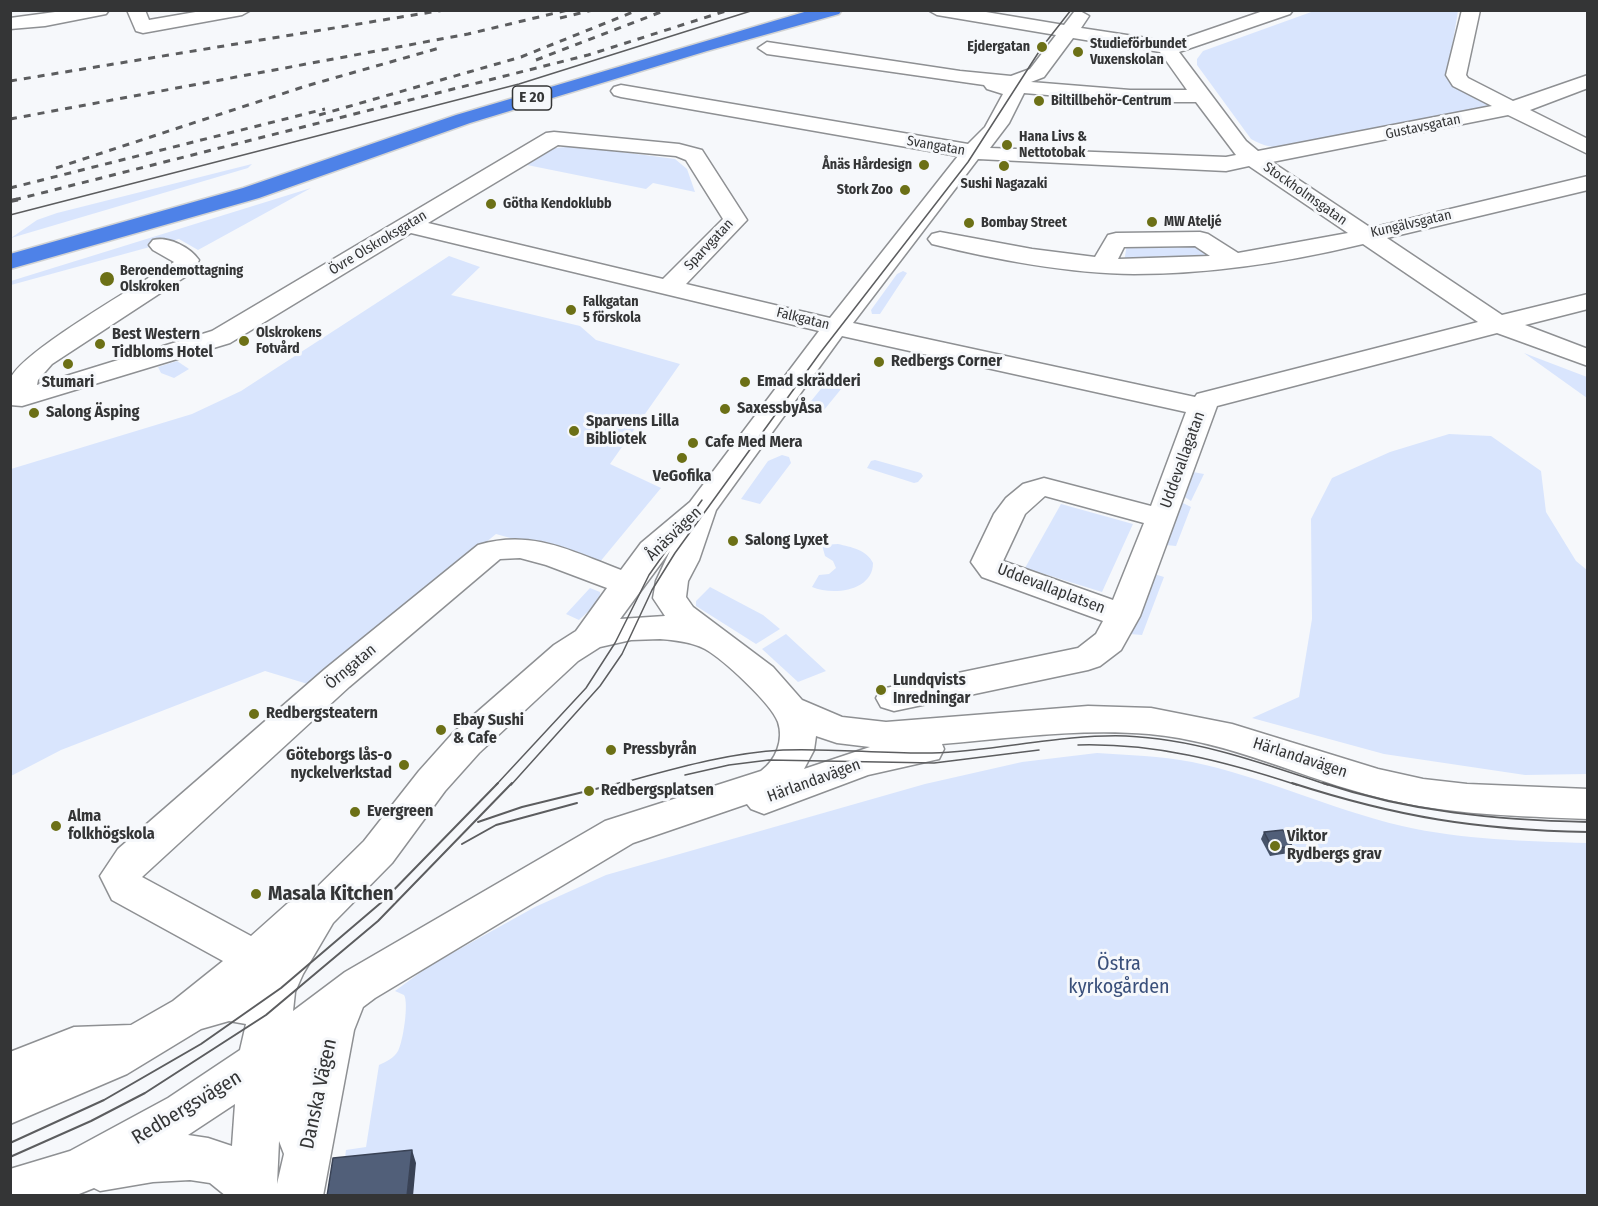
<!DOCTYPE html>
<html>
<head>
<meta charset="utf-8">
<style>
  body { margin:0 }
  #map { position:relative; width:1598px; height:1206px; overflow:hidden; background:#f6f8fb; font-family:"Fira Sans Condensed",sans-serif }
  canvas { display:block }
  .frame { position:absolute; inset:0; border:12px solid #343536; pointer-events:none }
</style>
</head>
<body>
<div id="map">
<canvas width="1598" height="1206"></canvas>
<div class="frame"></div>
</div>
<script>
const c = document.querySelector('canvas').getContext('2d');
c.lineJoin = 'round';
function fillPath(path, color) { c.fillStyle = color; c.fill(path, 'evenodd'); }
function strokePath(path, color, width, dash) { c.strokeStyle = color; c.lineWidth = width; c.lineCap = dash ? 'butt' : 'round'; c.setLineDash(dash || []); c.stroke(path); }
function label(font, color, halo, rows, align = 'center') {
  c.font = font + ' "Fira Sans Condensed",sans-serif'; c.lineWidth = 6; c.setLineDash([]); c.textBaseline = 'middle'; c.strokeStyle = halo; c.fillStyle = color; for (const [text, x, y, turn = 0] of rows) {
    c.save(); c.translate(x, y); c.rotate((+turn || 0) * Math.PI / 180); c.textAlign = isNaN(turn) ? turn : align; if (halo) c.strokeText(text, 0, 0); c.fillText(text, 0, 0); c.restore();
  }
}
const green = new Path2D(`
  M1314,11H1458L1447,77L1490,106L1297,148C1279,149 1267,148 1251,139L1197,65V59L1203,51Z
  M576,146L675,159L687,169L695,192L653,183L646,189L527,165L555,148Z
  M252,164L248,168L11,238L37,220L57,213Z
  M311,188L198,250L179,239L11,285V281Z
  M1197,243L1217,260L1124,262L1127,244Z
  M449,256L480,267L451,295L580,326L596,340L680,364L610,464L661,488L599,563L496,534L311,685L265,671L61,750L11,776V469L192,414L241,391Z
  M903,271L907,273L880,314H872L871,310L897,274Z
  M1524,353L1587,377V398Z
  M177,361L189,369L174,378L161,373L158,367Z
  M829,379L846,383L824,410L807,406Z
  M1449,434L1491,436L1541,471L1546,512L1576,561L1587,570V774L1525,775L1384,754L1252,718L1299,697L1312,619L1311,519L1332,478L1390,452Z
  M782,455L789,457L791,463L760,504L741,499L768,461Z
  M875,460L921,473L923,476L918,482L914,483L867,468L871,461Z
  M1193,472L1204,474L1191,501L1183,496Z
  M1181,502L1191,507L1176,546L1166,545Z
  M1061,504L1133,524L1102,592L1025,568Z
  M838,544C851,547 867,550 873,563C873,591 833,596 812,587L819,575L829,574L836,568L833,561L825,556L822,545Z
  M1154,574L1164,577L1142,635L1130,634Z
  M710,587L763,615L780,629L756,644L696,606V601Z
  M590,588L600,592C601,603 587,612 579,620L566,614Z
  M786,634L826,671L798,682L762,649Z
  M1097,753C1129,755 1160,756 1192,762C1264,777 1330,809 1402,826C1463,840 1525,841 1587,843V1195L340,1196L346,1150L366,1147L379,1065C386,1062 394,1058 398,1051C403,1042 409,1003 404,995L395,991L429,966L535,907L606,875L925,784L1022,762Z`);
const minor = new Path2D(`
  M70,10H109L106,14L45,26L10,29V18Z
  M127,10H145L149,20L207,10H251L242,15L143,33L136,31Z
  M928,10H974L1064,25L1074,12L1080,11L1089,16L1081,28L1173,42L1266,10H1293L1290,14L1179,52L1246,141L1258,151L1492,106L1453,86L1446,75L1462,10H1480L1466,75L1468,78L1513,101L1588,75V88L1530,110L1588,139V154L1508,115L1272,162L1371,228L1588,176V190L1387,238L1502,315L1588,294V309L1525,325L1588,349V366L1497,333L1217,406L1140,616L1121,650L1100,666L1088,670L894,711L881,707L876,698L881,689L1078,648L1096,634L1103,621L982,577L971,562L994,514L1006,498L1023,484L1044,478L1151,506L1186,412L842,336L716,510L699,560L688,581L686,597L693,607L773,667L802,700L842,717L886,722L1088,706L1151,708L1232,724L1378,769L1423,779L1467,784L1588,789V819C1518,816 1449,815 1381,798C1303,779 1230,741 1149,734C1080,728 1010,738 942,744L944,749L939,759L868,775L764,814L751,809L747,804L633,843L375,998L363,1007L354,1030L323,1196H226L210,1183L190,1180L153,1182L100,1191L94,1188L74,1196H10V1169L70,1151L168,1098L240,1050L246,1024L229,1021L201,1029L127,1074L10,1124V1052L74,1027L131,1025L173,1001L223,961L112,900L100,876L118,849L325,669L478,545C532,529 571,551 621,570L641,543L690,502L819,331L411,233L230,343L22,406L10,405C10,397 8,385 11,378C22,351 144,282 174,262L153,250L149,245L153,240C168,236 190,247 199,260L194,271L52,364L38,380L37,385L212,331L546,133L554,132L679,144L702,150L747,220L686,284L830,318L958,156L621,97L614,95L611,91L614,87L621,85L968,144L985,127L1003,94L987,89L984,85L767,54L758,48L767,42L960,71L1011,76L1030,69L1056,35L937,15ZM1073,38L1160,52L1187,90H1130L1031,82L1044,77ZM1024,93L1130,102H1196L1236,155L1226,157L990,148L1009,123ZM558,145L676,156L686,160L723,219L663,279L428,223ZM978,159L1226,171L1249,166L1348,233L1238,253L1208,234L1200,232L1116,233L1108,235L1095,257L1032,249L940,232L932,234L928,239L932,244C992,259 1072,274 1134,274C1212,274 1288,262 1363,244L1478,322L1197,394L1195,397L853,323ZM1195,246L1210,256L1118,259L1124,247ZM1045,496L1144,523L1113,600L1003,561L1025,514ZM670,551L656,581L653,598L665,616L620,619ZM520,558L546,565L607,588L576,631L554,645L453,733L419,771L364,841L307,897L288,903L251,936L142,877L349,687L500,559ZM660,639C674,640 692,642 705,649C723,659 771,703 778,722C784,740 776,760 761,771L605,821L345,972L293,1011L295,992L303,974L333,923L392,863L445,791L479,753L578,661L600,647L631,640ZM816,736L837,743L870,747L804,769L814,750ZM235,1104L232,1146L208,1138L188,1135ZM279,1141L284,1154L277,1184Z`);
const highway = new Path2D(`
  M811,10H842L839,14L707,51L470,123L259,198L10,269V254L243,188L456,115Z`);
const tramFar1 = new Path2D(`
  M10,215L519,84L754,10
  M1078,745C1155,743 1224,761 1297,785
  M685,775L729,765L769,760L934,763L1039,750
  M496,785L586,688L615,643L649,575L702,500
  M511,785L600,686L622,654L652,590L675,553L820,353L968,162L1042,47L1071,10
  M614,785C670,770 725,753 783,750C832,748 882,754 932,753C997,751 1061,734 1126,736C1196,739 1262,763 1328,785`);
const tram = new Path2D(`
  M1292,783C1397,817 1478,830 1588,832
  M1323,783C1410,812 1497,820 1588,822
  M478,822L522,807L620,783
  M462,844L496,825L577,803
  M10,1143L104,1100L201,1044L281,988L383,901L498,783
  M10,1157L91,1121L145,1093L266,1015L378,921L512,783`);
const railFar1 = new Path2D(`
  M560,18L593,10
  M536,60L666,10
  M10,81L444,10
  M319,115L521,57L638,10
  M10,119L468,34L568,10
  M56,168L306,86L443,47
  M10,188L325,109
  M14,200L588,55L729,10`);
const rail = new Path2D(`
  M10,201L20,199`);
const wall = new Path2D(`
  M1264,832L1292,846L1289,853L1270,856L1261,839Z`);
const shadedWall = new Path2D(`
  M412,1150L416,1163L413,1196H407Z`);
const building = new Path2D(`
  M1283,830L1292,846L1273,849L1264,832Z
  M412,1150L407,1196H327L333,1158Z`);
const markers = [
  [1042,47,6,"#6c7016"],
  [1078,52,6,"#6c7016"],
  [1039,101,6,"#6c7016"],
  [1007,145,6,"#6c7016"],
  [924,165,6,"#6c7016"],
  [1004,166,6,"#6c7016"],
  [905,190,6,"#6c7016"],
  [491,204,6,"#6c7016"],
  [1152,222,6,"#6c7016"],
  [969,223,6,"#6c7016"],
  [107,279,8,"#6c7016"],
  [571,310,6,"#6c7016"],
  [244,341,6,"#6c7016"],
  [100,344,6,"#6c7016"],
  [879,362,6,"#6c7016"],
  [68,364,6,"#6c7016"],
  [745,382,6,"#6c7016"],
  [725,409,6,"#6c7016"],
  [34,413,6,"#6c7016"],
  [574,431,6,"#6c7016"],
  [693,443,6,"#6c7016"],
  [682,458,6,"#6c7016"],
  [733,541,6,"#6c7016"],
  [881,690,6,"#6c7016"],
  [254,714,6,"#6c7016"],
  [441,730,6,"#6c7016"],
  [611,750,6,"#6c7016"],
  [404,765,6,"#6c7016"],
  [589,791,6,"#6c7016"],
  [355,812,6,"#6c7016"],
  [56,826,6,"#6c7016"],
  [1275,846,6,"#6c7016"],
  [256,894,6,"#6c7016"]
];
const farPoinames = [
  ["Studieförbundet",1090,44],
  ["Vuxenskolan",1090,60],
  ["Ejdergatan",1030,47,"right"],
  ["Biltillbehör-Centrum",1051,101],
  ["Hana Livs &",1019,137],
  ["Nettotobak",1019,153],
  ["Ånäs Hårdesign",912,165,"right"],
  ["Sushi Nagazaki",1004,184,"center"],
  ["Stork Zoo",893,190,"right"],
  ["Götha Kendoklubb",503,204],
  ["MW Ateljé",1164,222],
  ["Bombay Street",981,223],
  ["Beroendemottagning",120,271],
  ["Olskroken",120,287],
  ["Falkgatan",583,302],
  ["5 förskola",583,318],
  ["Olskrokens",256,333],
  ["Fotvård",256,349]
];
const farStreetnames = [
  ["Gustavsgatan",1423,127,-12],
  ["Svangatan",936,146,10],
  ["Stockholmsgatan",1305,194,35],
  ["Kungälvsgatan",1411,224,-13],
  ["Övre Olskroksgatan",378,243,-31],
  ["Sparvgatan",709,245,-47],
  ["Falkgatan",803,319,14]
];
const shields = [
  [532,98,39]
];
const shieldNames = [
  ["E 20",532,98]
];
const poiNames = [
  ["Best Western",112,335],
  ["Tidbloms Hotel",112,353],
  ["Redbergs Corner",891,362],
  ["Emad skrädderi",757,382],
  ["Stumari",68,383,"center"],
  ["SaxessbyÅsa",737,409],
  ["Salong Äsping",46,413],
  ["Sparvens Lilla",586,422],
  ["Bibliotek",586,440],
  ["Cafe Med Mera",705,443],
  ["VeGofika",682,477,"center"],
  ["Salong Lyxet",745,541],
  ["Lundqvists",893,681],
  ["Inredningar",893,699],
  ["Redbergsteatern",266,714],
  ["Ebay Sushi",453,721],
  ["& Cafe",453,739],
  ["Pressbyrån",623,750],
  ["Göteborgs lås-o",392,756,"right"],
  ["nyckelverkstad",392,774,"right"],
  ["Redbergsplatsen",601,791],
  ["Evergreen",367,812],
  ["Alma",68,817],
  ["folkhögskola",68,835],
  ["Viktor",1287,837],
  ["Rydbergs grav",1287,855]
];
const streetNames = [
  ["Uddevallagatan",1183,460,-70],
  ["Ånäsvägen",674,534,-44],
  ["Uddevallaplatsen",1051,589,21],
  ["Örngatan",351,667,-40],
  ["Härlandavägen",1300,758,18],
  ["Härlandavägen",814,781,-20]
];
const nearPoinames = [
  ["Masala Kitchen",268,894]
];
const nearParknames = [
  ["Östra",1119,964],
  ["kyrkogården",1119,987]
];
const nearStreetnames = [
  ["Danska Vägen",319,1094,-78],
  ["Redbergsvägen",187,1108,-31]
];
fillPath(green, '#d9e5fd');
strokePath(minor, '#8e9093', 3);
strokePath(highway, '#d2d3d3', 3);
fillPath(minor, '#fff');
fillPath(highway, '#4e82e8');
strokePath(tramFar1, '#5c5d5f', 1.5);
strokePath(tram, '#5c5d5f', 2);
strokePath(railFar1, '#5c5d5f', 3, [7, 7]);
strokePath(rail, '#5c5d5f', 4, [8, 8]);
fillPath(wall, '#465268');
fillPath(shadedWall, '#394255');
fillPath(building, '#515f79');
strokePath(building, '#394255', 1.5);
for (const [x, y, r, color] of markers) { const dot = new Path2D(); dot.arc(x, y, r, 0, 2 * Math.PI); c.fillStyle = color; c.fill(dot); strokePath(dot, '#f6f8fb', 2); }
label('bold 14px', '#343536', '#f6f8fb', farPoinames, 'left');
label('14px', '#343536', '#f6f8fb', farStreetnames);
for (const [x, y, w] of shields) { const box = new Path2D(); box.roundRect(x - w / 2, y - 12, w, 24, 4.5); c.fillStyle = '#f6f8fb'; c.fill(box); strokePath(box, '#343536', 1.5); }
label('bold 15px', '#343536', null, shieldNames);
label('bold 16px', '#343536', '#f6f8fb', poiNames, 'left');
label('16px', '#343536', '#f6f8fb', streetNames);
label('bold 20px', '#343536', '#f6f8fb', nearPoinames, 'left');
label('20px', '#394f7a', '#f6f8fb', nearParknames);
label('20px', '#343536', '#f6f8fb', nearStreetnames);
</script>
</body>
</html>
